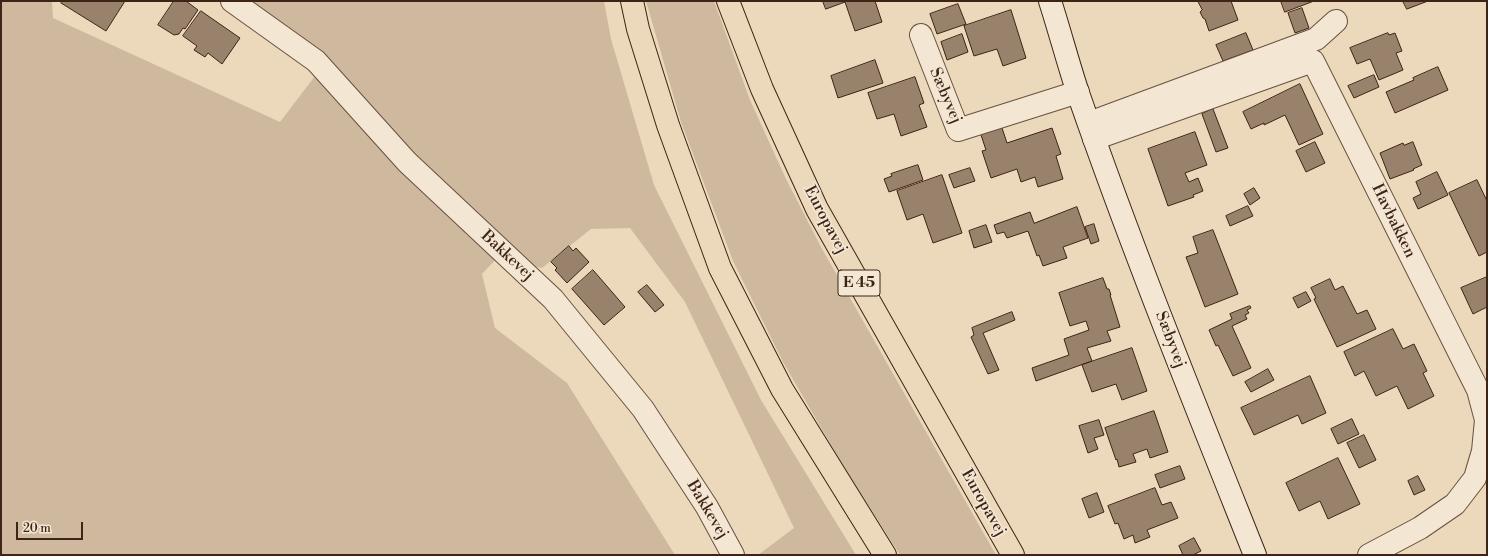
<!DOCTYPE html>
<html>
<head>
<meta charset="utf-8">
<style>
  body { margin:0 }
  #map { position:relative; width:1488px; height:556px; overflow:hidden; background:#ecd8ba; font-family:"Libre Bodoni",serif }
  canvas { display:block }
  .frame { position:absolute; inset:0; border:2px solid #3d2417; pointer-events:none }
  .scale { position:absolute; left:16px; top:522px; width:67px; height:18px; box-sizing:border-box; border:2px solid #3d2417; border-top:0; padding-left:5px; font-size:12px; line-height:14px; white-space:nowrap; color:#3d2417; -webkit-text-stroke:3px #f3e6d2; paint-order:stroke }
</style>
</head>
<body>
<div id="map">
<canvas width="1488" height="556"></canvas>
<div class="frame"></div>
<div class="scale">20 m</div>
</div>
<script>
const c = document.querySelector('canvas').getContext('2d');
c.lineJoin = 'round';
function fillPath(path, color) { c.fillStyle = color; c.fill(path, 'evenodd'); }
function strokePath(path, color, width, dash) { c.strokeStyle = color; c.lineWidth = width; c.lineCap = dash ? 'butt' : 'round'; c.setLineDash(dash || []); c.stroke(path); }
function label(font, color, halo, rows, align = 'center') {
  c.font = font + ' "Libre Bodoni",serif'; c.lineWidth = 3.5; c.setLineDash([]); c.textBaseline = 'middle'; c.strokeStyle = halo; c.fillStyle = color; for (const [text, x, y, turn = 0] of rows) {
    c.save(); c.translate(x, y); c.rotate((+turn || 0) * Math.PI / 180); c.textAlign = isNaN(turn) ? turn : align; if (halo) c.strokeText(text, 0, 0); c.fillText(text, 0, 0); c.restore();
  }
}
const green = new Path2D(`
  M1,1H52L53,18L280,122L328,59L251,1H604L611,39L654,185L761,400L856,555H758L794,528L685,302L630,228L591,229L542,268L497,258L482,274L495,328L567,383L675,555H1Z
  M646,1H714L750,100L786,179L821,247L996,555H900L842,464L783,362L733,261L681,122Z`);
const building = new Path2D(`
  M63,1H125L106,31L61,3Z
  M174,1H186L198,10L185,29L183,28L179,34L174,35L158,25Z
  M823,1H875L882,22L855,31L845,2L826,9Z
  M1198,1H1231L1238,20L1209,31L1205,19L1203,18L1200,12L1202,10Z
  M1281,1H1314L1285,12Z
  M1403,1H1428L1407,9Z
  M958,4L966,24L937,34L930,14Z
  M1302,8L1309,28L1295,33L1288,13Z
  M1011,10L1026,58L1003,66L997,49L974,56L964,26Z
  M201,11L240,38L222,64L208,53L205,57L194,50L197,46L183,36Z
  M1246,33L1253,50L1223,61L1216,45Z
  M1388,33L1389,35L1395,33L1402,51L1396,53L1403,70L1379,80L1370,59L1357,64L1350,48Z
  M962,34L968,52L947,60L941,42Z
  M875,60L883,83L838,98L831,76Z
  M1438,67L1448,90L1395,113L1386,92L1414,80L1413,78Z
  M1374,75L1379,87L1354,98L1348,86Z
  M915,77L924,103L919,105L927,127L901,136L894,114L877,119L868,93Z
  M1300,84L1323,134L1299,145L1285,115L1264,125V123L1251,129L1243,112Z
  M1213,109L1228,148L1216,152L1202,114Z
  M1002,128L1007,143L1052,128L1061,154L1056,156L1063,179L1038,187L1035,177L1021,182L1017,169L991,178L982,151L986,150L981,135Z
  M1195,132L1207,165L1185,173L1189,182L1198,178L1203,191L1193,195L1194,197L1168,206L1148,149Z
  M1315,142L1325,163L1306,172L1296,151Z
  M1413,142L1422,165L1413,169L1414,170L1390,179L1380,153L1403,143L1404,145Z
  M918,165L923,180L889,192L884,179L892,176L891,174Z
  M970,168L975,181L954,188L949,175Z
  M1437,172L1448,195L1418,209L1413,198L1421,194L1416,182Z
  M942,175L962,233L933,243L923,214L907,220L897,191Z
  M1477,180L1487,201V252L1479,256L1449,193Z
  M1254,188L1260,198L1250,205L1244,194Z
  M1248,206L1253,216L1230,226L1226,216Z
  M1077,207L1088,238L1063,247L1067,258L1043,266L1039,255L1037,256L1028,231L1007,238L1004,232L997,234L994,225L1030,212L1034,223Z
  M1094,224L1099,241L1091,244L1085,227Z
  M986,225L992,242L974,248L969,231Z
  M1213,230L1238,294L1205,307L1186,257L1198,253L1193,237Z
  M569,246L573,251L576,248L589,262L567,283L555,270L557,268L551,262Z
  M593,270L625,307L604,325L572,289Z
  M1487,277V307L1473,314L1461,288Z
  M1103,278L1107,289H1109L1111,295H1110L1120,327L1107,331L1111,341L1087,348L1092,361L1036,381L1032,368L1069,355L1064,339L1089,330L1086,321L1070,326L1059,293Z
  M1330,279L1335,290L1343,286L1357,314L1367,310L1376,329L1337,347L1314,299L1316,298L1311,288Z
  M647,285L664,305L655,312L638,292Z
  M1306,292L1311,301L1298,308L1293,298Z
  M1250,306L1251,308L1247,310L1249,313L1245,315L1247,319L1232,326L1251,368L1233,376L1218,345L1216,346L1209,330L1232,319L1230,314Z
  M1012,312L1015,320L983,333L999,370L988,374L971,337L974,335L972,328Z
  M1393,329L1403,349L1414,344L1427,371L1423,373L1434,396L1408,409L1397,386L1376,396L1364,371L1355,376L1344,352Z
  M1132,348L1147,391L1122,400L1116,384L1092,392L1082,365Z
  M1268,369L1274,380L1251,392L1245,382Z
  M1310,376L1326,413L1302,424L1298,415L1254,435L1241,408Z
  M1154,411L1168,452L1150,458L1147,449L1133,454L1136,462L1119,467L1117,459L1116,460L1105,428Z
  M1352,419L1359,434L1338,444L1331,429Z
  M1099,420L1104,435L1094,438L1098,449L1088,453L1079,426Z
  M1364,435L1376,460L1359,468L1347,443Z
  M1338,458L1360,504L1328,519L1320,501L1299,511L1286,483Z
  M1180,466L1185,479L1160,488L1155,475Z
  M1418,476L1425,490L1414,495L1408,481Z
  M1155,488L1162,505L1171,502L1178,518L1147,530L1150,537L1135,543L1133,535L1124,539L1118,523L1115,524L1108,506Z
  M1097,493L1104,512L1089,518L1082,499Z
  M1194,538L1201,551L1193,555H1183L1179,546Z`);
const street = new Path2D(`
  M232,1L316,61L407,162L553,299L643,409L707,507L733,555
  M921,35L958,130L1078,92
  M1089,123L1316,39L1336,21
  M1094,139L1313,61L1478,390L1486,420L1483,451L1475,478L1455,504L1420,528L1369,555`);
const secondary = new Path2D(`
  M1050,1C1060,32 1068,63 1078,93C1132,249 1194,402 1255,555`);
const primary = new Path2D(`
  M632,1L638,29L668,125L720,268L782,389L885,555
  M728,1L762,89L817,209L1013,555`);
const shields = [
  [859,283,42]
];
const shieldNames = [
  ["E 45",859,283]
];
const streetNames = [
  ["Sæbyvej",945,96,67],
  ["Europavej",825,220,62],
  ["Havbakken",1393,221,64],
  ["Bakkevej",507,256,43],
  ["Sæbyvej",1170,340,69],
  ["Europavej",983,503,60],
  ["Bakkevej",707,510,59]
];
fillPath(green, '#ceb99e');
fillPath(building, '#98826c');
strokePath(building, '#3d2417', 1);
strokePath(street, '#695140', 24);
strokePath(secondary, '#3d2417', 24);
strokePath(primary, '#3d2417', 24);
strokePath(street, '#f3e6d2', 22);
strokePath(secondary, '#f3e6d2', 22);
strokePath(primary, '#ecd8ba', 22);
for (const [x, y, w] of shields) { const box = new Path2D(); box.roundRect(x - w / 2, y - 13, w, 26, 3); c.fillStyle = '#f3e6d2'; c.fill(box); strokePath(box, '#3d2417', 1); }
label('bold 15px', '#3d2417', null, shieldNames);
label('16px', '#3d2417', '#f3e6d2', streetNames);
</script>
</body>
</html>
